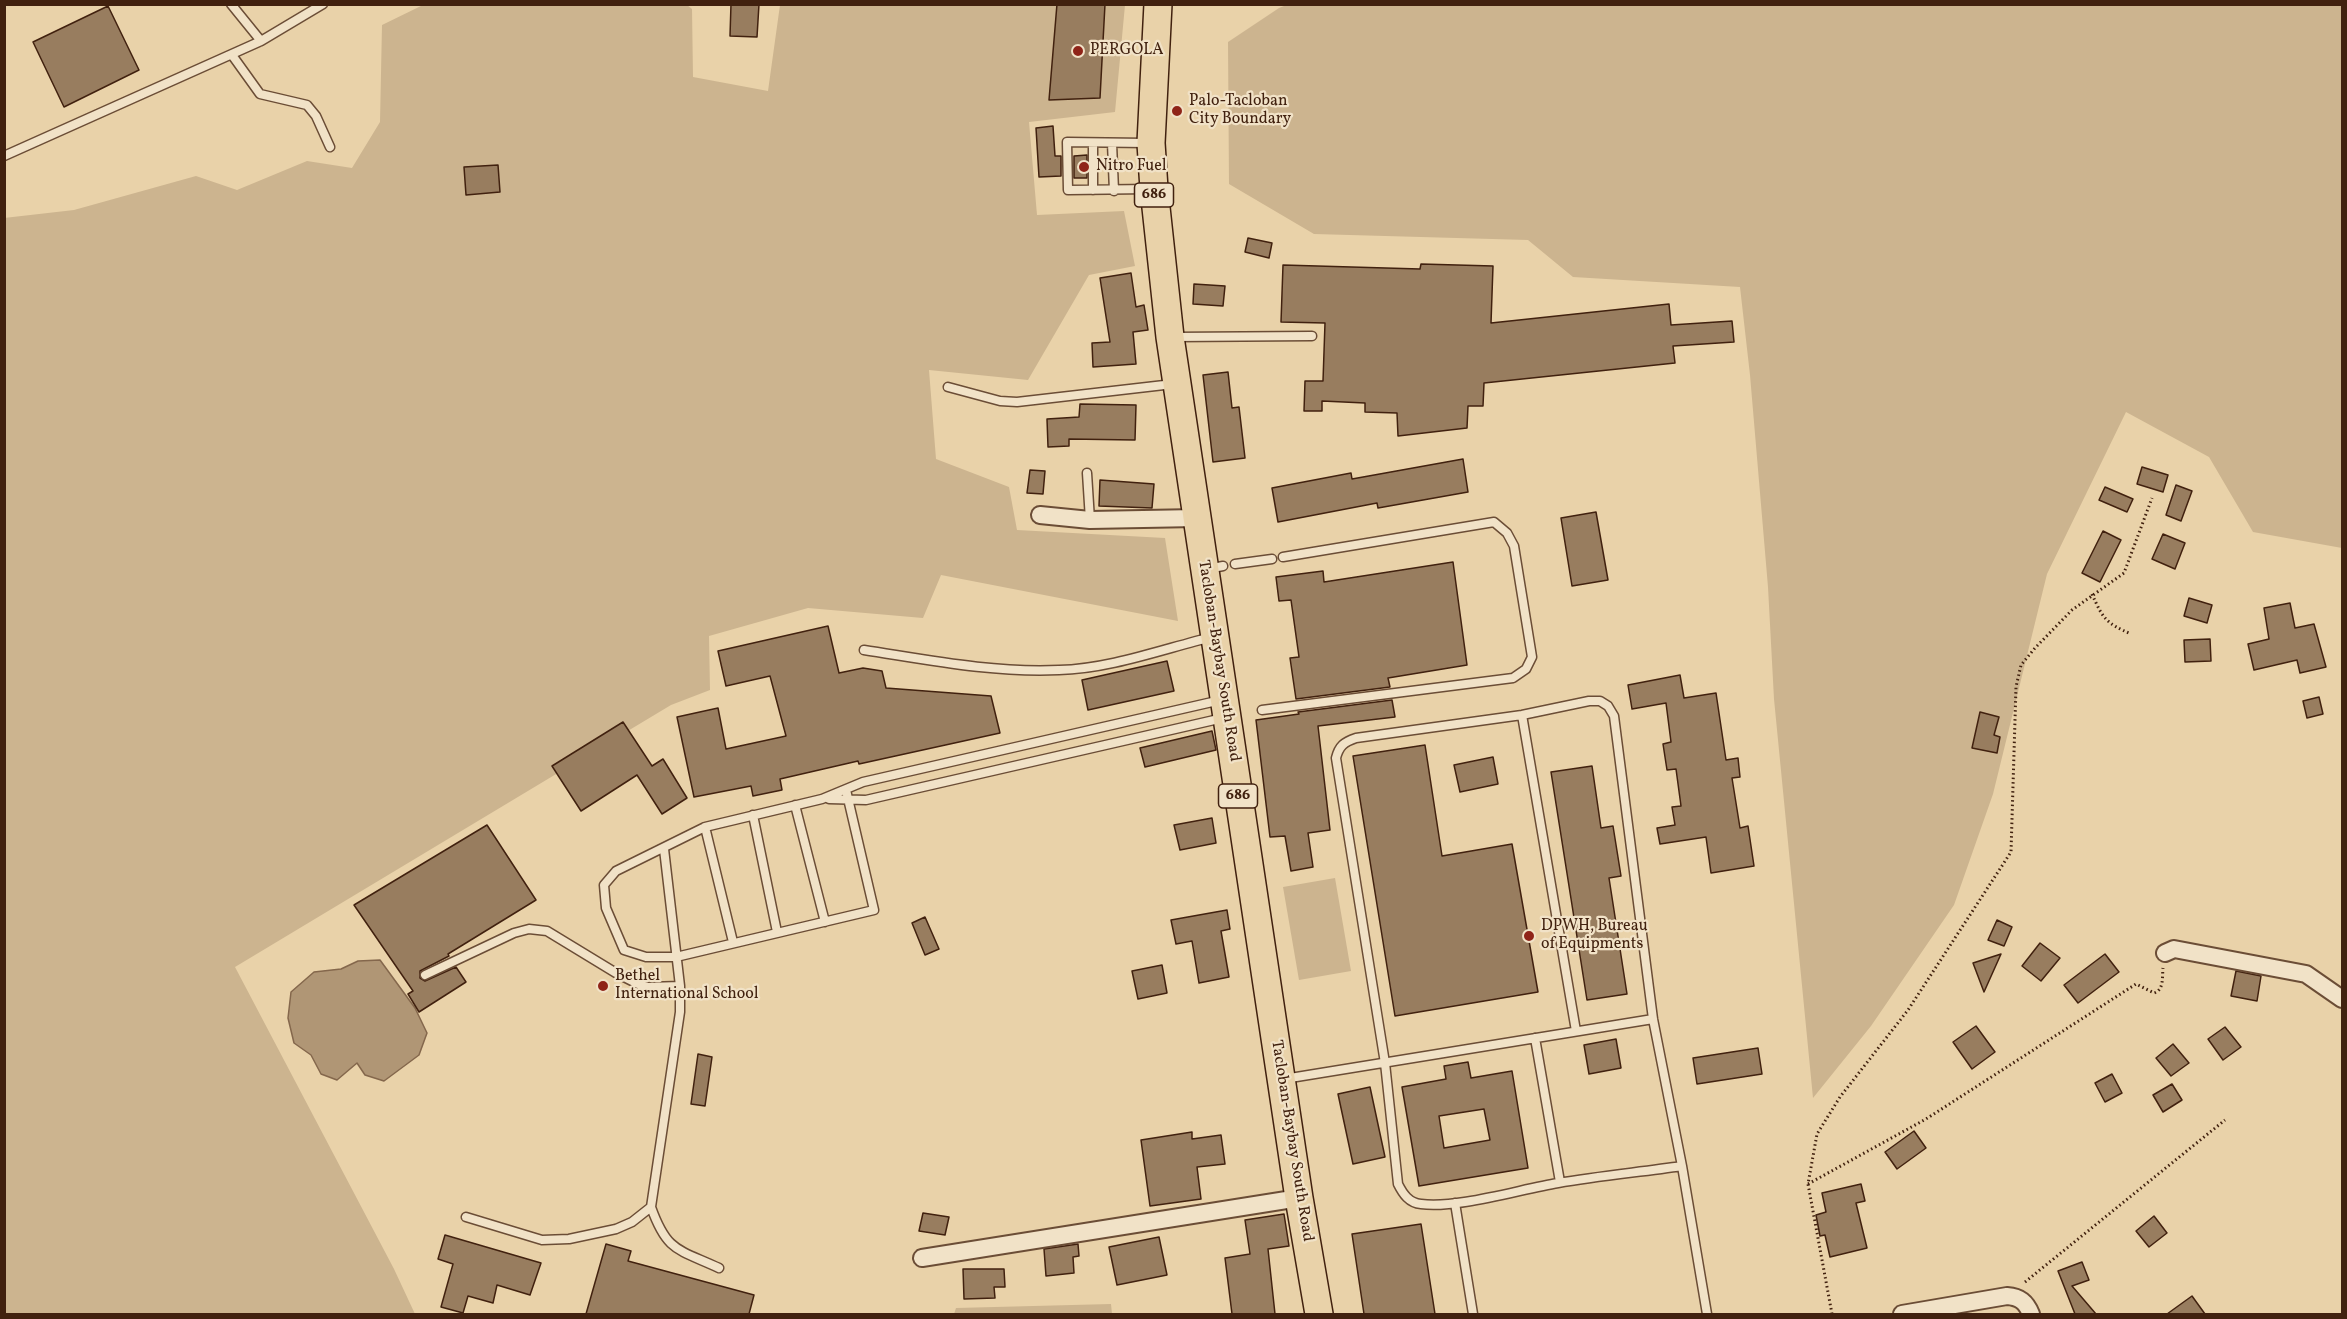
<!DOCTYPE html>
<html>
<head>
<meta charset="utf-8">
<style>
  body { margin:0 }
  #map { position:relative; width:2347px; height:1319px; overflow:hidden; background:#e9d2a9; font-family:Vollkorn,serif }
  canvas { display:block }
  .frame { position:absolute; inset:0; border:6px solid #41210f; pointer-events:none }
</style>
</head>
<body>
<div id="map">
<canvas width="2347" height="1319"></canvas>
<div class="frame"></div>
</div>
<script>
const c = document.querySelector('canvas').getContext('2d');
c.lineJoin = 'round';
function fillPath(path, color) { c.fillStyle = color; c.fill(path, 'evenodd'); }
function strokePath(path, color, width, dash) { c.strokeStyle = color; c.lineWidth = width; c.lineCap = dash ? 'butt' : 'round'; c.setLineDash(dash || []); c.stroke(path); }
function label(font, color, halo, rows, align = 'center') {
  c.font = font + ' Vollkorn,serif'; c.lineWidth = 4.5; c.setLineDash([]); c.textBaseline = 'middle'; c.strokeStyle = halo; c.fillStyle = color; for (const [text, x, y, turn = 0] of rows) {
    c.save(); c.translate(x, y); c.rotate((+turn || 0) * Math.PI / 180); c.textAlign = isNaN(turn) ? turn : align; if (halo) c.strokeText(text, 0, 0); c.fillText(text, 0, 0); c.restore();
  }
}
const green = new Path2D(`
  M1289,4L2342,5V548L2253,532L2209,457L2126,412L2047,574L1993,794L1954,905L1871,1026L1813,1098L1774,699L1768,587L1750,375L1740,287L1573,277L1528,240L1314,234L1229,184L1228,42L1279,8Z
  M423,5H687L692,9L693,77L768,91L780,5H1125L1115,112L1029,122L1037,215L1124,211L1135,266L1089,275L1028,380L929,370L936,459L1009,487L1017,530L1165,538L1178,621L941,575L923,618L808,608L709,636L710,690L671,705L235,967L394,1269L415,1314H5L4,218L74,210L196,176L237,190L307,161L352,168L380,122L382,25Z
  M1335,878L1351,971L1299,980L1283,887Z
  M1111,1304L1112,1314H954L956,1308Z`);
const water = new Path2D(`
  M380,960L415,1008L427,1033L419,1055L384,1081L365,1075L357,1063L337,1080L321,1074L311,1055L294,1043L288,1018L291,992L314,972L341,969L358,961Z`);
const building = new Path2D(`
  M731,4H759L757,37L730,36Z
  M1057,4H1105L1100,98L1049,100Z
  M108,6L139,70L64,107L33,42Z
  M1053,126L1055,156H1061V176L1039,177L1036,128Z
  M1087,155V178H1074V156Z
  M498,165L500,192L466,195L464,167Z
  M1248,238L1272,243L1269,258L1245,252Z
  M1421,264L1493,266L1491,323L1669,304L1671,325L1732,321L1734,342L1673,346L1675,363L1484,383L1483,406H1468L1467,428L1398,436L1397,413L1365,412V403L1322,401V411H1304L1305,381H1323L1325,323L1281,322L1283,265L1420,269Z
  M1131,273L1136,307L1144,305L1148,330L1133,332L1136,364L1093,367L1092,343L1110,342L1100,278Z
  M1194,284L1225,286L1223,306L1193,304Z
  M1228,372L1232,408L1239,407L1245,458L1213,462L1203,375Z
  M1080,404L1136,405L1135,440L1069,439V446L1048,447L1047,419L1079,417Z
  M1463,459L1468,492L1378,508L1377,503L1278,522L1272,488L1351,473L1352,479Z
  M2142,467L2168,475L2163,492L2137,484Z
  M1030,470L1045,471L1043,494L1027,493Z
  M1100,480L1154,484L1152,508L1099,506Z
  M2176,485L2192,491L2181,521L2166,515Z
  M2105,487L2133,499L2127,512L2099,500Z
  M1596,512L1608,580L1572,586L1561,518Z
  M2103,531L2121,540L2100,582L2082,573Z
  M2163,534L2185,543L2175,569L2152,559Z
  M1453,562L1467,665L1388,678L1390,687L1296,699L1290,658L1299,657L1291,600L1279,601L1276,577L1323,571L1324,582Z
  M2189,598L2212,605L2207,623L2184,616Z
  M2290,603L2295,628L2314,624L2326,667L2300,673L2297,660L2254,670L2248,644L2269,639L2264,608Z
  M828,626L839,673L863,668L882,671L886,688L991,696L1000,733L859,764L858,761L780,779L782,790L753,796L751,786L694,797L677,717L718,708L726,749L786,736L770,676L726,686L718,651Z
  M2210,639L2211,661L2185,662L2184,640Z
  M1167,661L1174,691L1088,710L1082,680Z
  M1680,675L1684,698L1716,693L1726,760L1738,758L1740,777L1732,778L1740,828L1748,826L1754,866L1711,873L1706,837L1660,844L1657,828L1675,825L1672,807L1681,806L1676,769L1667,770L1663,744L1671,742L1666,703L1632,709L1628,685Z
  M2319,697L2323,714L2307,718L2303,701Z
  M1392,700L1395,717L1318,726L1330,830L1308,833L1313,867L1291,871L1285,836L1270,837L1256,720L1299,714L1298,712Z
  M1980,712L1999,717L1994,735L2000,737L1997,753L1972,748Z
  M623,722L652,766L663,759L687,798L662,814L637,775L581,811L552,766Z
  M1212,731L1216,750L1145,767L1140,748Z
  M1425,745L1442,856L1512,844L1538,992L1395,1016L1353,756Z
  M1493,757L1498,784L1460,792L1454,765Z
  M1592,766L1601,828L1613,826L1621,876L1609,878L1627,994L1587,1000L1551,772Z
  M1212,818L1216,843L1180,850L1174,825Z
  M487,825L536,900L448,954L449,956L420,971V978L425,981L456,967L466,982L419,1012L408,994L413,991L354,905Z
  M1227,910L1230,929L1221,931L1229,977L1199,983L1192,941L1176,944L1171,920Z
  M925,917L939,949L925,955L912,923Z
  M1997,920L2012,927L2004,946L1988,940Z
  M2040,943L2060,958L2041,981L2022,966Z
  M2001,954L1984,992L1973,963Z
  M2105,954L2119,972L2078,1003L2064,985Z
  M1162,965L1167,993L1138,999L1132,971Z
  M2236,971L2261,976L2257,1001L2231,996Z
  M1976,1026L1995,1052L1972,1069L1953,1042Z
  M2225,1027L2241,1047L2223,1060L2208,1039Z
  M1616,1039L1621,1068L1589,1074L1584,1045Z
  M2173,1044L2189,1063L2171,1076L2156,1058Z
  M1758,1048L1762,1074L1697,1084L1693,1058Z
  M698,1054L712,1057L705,1106L691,1104Z
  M1468,1062L1471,1078L1512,1071L1528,1168L1419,1186L1402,1087L1446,1079L1444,1066ZM1484,1109L1490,1140L1444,1148L1439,1116Z
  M2112,1074L2122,1093L2105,1102L2095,1083Z
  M2172,1084L2182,1100L2163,1112L2153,1095Z
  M1370,1087L1385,1157L1353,1164L1338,1094Z
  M1914,1131L1926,1148L1897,1169L1885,1152Z
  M1192,1132V1139L1221,1135L1225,1164L1197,1167L1201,1199L1150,1206L1141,1140Z
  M1861,1184L1865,1201L1856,1203L1867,1248L1830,1257L1825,1235L1820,1236L1816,1215L1826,1212L1822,1193Z
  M923,1213L949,1217L945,1235L919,1231Z
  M1284,1214L1289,1246L1268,1249L1275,1314H1232L1225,1258L1250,1254L1245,1220Z
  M2154,1216L2167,1233L2149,1247L2136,1231Z
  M1421,1224L1435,1314H1364L1352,1234Z
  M445,1235L541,1263L530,1295L497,1285L493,1303L468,1296L463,1313L441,1307L453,1264L438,1259Z
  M1159,1237L1167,1275L1117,1285L1109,1247Z
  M606,1244L631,1251L628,1261L754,1295L749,1314H586Z
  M1078,1244L1079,1256L1073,1257L1074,1273L1046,1276L1044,1249Z
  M2082,1262L2089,1280L2072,1286L2096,1314H2075L2058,1271Z
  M963,1269H1004L1005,1287H994L995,1298L964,1299Z
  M2192,1296L2205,1314H2167Z`);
const path = new Path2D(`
  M2092,594C2103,619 2106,623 2131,634
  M1808,1184L1926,1119L2136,984L2154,993C2164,990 2162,978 2163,968
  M2025,1282L2225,1120
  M1832,1314L1808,1184L1817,1134L1840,1097L1908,1010L2011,852L2016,687L2021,665L2035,648L2072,610L2124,573L2152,498`);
const lane = new Path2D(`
  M231,4L261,41L323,4
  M232,55L260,94L307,105L316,116L330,147
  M1093,143V190
  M1112,143L1114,191
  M1146,143L1067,142L1068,190L1150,189
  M4,156L261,41
  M1174,337L1312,336
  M948,387L1000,401L1017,402L1173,384
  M1087,473L1090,520
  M1235,564L1272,559
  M1207,569L1223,566
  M864,650C929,660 993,673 1059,670C1109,669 1163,649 1212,637
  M1262,710L1513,678L1526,669L1532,657L1514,546L1507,533L1494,522L1283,557
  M1522,715L1576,1031
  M846,790L874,910L676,957H646L624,950L606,908L604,885L616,871L705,827L822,799L863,782L1221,700
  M829,799L866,800L1223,718
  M795,805L825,922
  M753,815L777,932
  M705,827L733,942
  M425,975L514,933L529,929L547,931L616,973L638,984L648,987L680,986
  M1535,1038L1560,1182
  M1284,1079L1653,1019
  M1682,1166C1641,1172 1599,1176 1558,1183C1521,1189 1456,1209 1421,1204C1409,1203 1403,1194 1398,1184L1385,1063L1336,758C1339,746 1344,742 1356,738L1522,715L1589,701H1600L1608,706L1614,716L1653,1019L1682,1166L1707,1314
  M1455,1203L1473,1314
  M651,1207C667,1252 678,1249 719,1268
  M466,1217L542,1240L569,1239L616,1229L632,1222L651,1207L680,1012V986L664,849`);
const street = new Path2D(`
  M1040,515L1090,520L1197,518
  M2165,953L2174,949L2306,974L2342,999
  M922,1258L1299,1198
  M1902,1314L2007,1296C2020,1297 2026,1302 2031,1314`);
const primary = new Path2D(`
  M1158,4L1151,143L1154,189L1170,337L1299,1198L1319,1314`);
const markers = [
  [1078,51,6,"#8f2418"],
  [1177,111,6,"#8f2418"],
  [1084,167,6,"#8f2418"],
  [1529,936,6,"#8f2418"],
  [603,986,6,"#8f2418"]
];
const shields = [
  [1154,195,39],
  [1238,796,39]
];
const shieldNames = [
  ["686",1154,195],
  ["686",1238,796]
];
const poiNames = [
  ["PERGOLA",1090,51],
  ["Palo-Tacloban",1189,102],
  ["City Boundary",1189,120],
  ["Nitro Fuel",1096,167],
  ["DPWH, Bureau",1541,927],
  ["of Equipments",1541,945],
  ["Bethel",615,977],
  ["International School",615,995]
];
const streetNames = [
  ["Tacloban-Baybay South Road",1218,661,81],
  ["Tacloban-Baybay South Road",1291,1141,81]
];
fillPath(green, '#ccb48f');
fillPath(water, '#b09675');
strokePath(water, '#84674c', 1.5);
fillPath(building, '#987d5f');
strokePath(building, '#41210f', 1.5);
strokePath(lane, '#6b4d36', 11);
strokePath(street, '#6b4d36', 20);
strokePath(primary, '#41210f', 30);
strokePath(path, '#41210f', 3, [1.5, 3]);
strokePath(lane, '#f1e2c7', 8);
strokePath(street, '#f1e2c7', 16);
strokePath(primary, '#e9d2a9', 27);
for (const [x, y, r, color] of markers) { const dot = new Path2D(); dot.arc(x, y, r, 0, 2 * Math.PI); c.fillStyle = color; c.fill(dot); strokePath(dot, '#f1e2c7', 2); }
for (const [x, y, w] of shields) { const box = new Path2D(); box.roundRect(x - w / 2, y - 12, w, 24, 4.5); c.fillStyle = '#f1e2c7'; c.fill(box); strokePath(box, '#41210f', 1.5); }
label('bold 15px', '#41210f', null, shieldNames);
label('16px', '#41210f', '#f1e2c7', poiNames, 'left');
label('16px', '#41210f', '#f1e2c7', streetNames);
</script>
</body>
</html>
